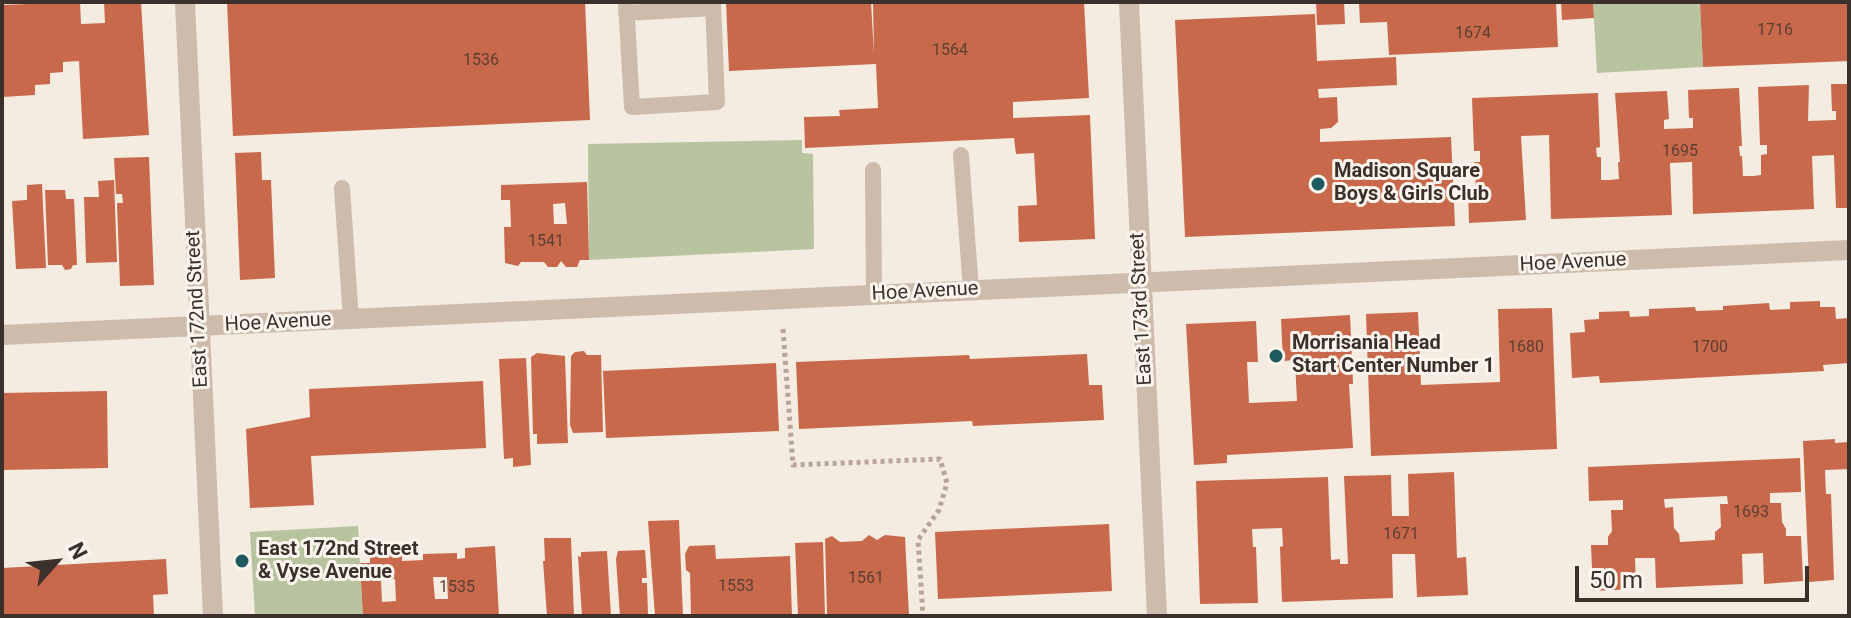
<!DOCTYPE html>
<html>
<head>
<meta charset="utf-8">
<style>
  body { margin:0 }
  #map { position:relative; width:1851px; height:618px; overflow:hidden; background:#f4ebe1; font-family:Roboto,sans-serif }
  canvas { display:block }
  .frame { position:absolute; inset:0; border:4px solid #3b302b; pointer-events:none }
  .north { position:absolute; left:16px; top:522px; width:80px; height:80px; -webkit-text-stroke:6px #fbf5ee; paint-order:stroke; rotate:63deg; font-size:22px; font-weight:700; line-height:32px; text-align:center; color:#3b302b }
  .north::after { content:''; display:block; margin:auto; width:28px; height:36px; background:#3b302b; clip-path:polygon(50% 0,100% 100%,50% 72%,0 100%) }
  .scale { position:absolute; left:1575px; top:566px; width:234px; height:36px; box-sizing:border-box; border:4px solid #3b302b; border-top:0; padding-left:10px; font-size:24px; line-height:28px; white-space:nowrap; color:#3b302b; -webkit-text-stroke:6px #fbf5ee; paint-order:stroke }
</style>
</head>
<body>
<div id="map">
<canvas width="1851" height="618"></canvas>
<div class="frame"></div>
<div class="north">N</div>
<div class="scale">50 m</div>
</div>
<script>
const c = document.querySelector('canvas').getContext('2d');
c.lineJoin = 'round';
function fillPath(path, color) { c.fillStyle = color; c.fill(path, 'evenodd'); }
function strokePath(path, color, width, dash) { c.strokeStyle = color; c.lineWidth = width; c.lineCap = dash ? 'butt' : 'round'; c.setLineDash(dash || []); c.stroke(path); }
function label(font, color, halo, rows, align = 'center') {
  c.font = font + ' Roboto,sans-serif'; c.lineWidth = 6; c.setLineDash([]); c.textBaseline = 'middle'; c.strokeStyle = halo; c.fillStyle = color; for (const [text, x, y, turn = 0] of rows) {
    c.save(); c.translate(x, y); c.rotate((+turn || 0) * Math.PI / 180); c.textAlign = isNaN(turn) ? turn : align; if (halo) c.strokeText(text, 0, 0); c.fillText(text, 0, 0); c.restore();
  }
}
const green = new Path2D(`
  M1593,2H1700L1703,67L1597,73Z
  M802,140V153L813,154L814,249L589,260L588,144Z
  M358,526L363,616H255L250,532Z`);
const building = new Path2D(`
  M80,2L81,24L105,23L104,2H141L149,135L83,139L79,61L63,62V72L50,73V84L35,85V95L3,97L2,5Z
  M227,2H585L590,120L233,136Z
  M726,2H871L874,55L873,2H1084L1089,98L1013,102V118L1090,115L1095,239L1019,242L1018,206L1037,205L1034,153L1016,154L1014,138L805,148L804,117L840,116L839,110L878,108L876,64L729,71Z
  M1316,2H1344L1345,24L1317,25Z
  M1359,2H1556L1558,47L1389,55L1387,22L1360,23Z
  M1561,2H1593L1594,18L1562,20Z
  M1700,2H1849V61L1703,67Z
  M1315,14L1317,61L1396,57L1397,85L1318,89L1319,98L1337,97L1338,122L1331,128L1320,129V142L1451,137L1455,226L1185,237L1175,20Z
  M1831,84H1849V208H1836L1834,155L1812,156L1814,209L1693,214L1692,162L1670,163L1672,215L1551,219L1549,135L1521,136L1526,220L1469,223L1468,187H1476L1474,162H1480V151H1474L1472,98L1598,93L1600,147L1596,148L1597,157H1601V180H1610L1619,179L1618,162H1620L1615,93L1667,91L1669,119L1664,120V129L1693,128V118H1689L1688,90L1739,88L1742,146H1739L1740,156H1742L1743,176H1753L1761,175V155L1767,154V145H1760L1758,87L1809,85L1808,121L1836,120V111H1832Z
  M261,152L262,180H271L275,278L240,280L235,153Z
  M149,157L154,285L120,286L117,203H123L122,194H116L114,158Z
  M114,180L117,262L86,263L84,197H99L98,181Z
  M587,182L589,260H580L577,267H566L561,261L557,267H548L544,262H521L518,266L505,263L504,227H511L510,200H501V185ZM565,203L567,224H554L553,204Z
  M42,184L46,268L16,269L12,201L27,200V185Z
  M45,190H65L66,199H74L77,265H73L71,269L65,270L62,265H48Z
  M1820,301V307H1835L1836,319L1849,318V363L1823,365L1824,371L1600,383L1599,376L1572,378L1570,333L1585,332L1584,320L1599,319V312L1629,311L1630,317L1649,316V309L1695,307L1696,311L1723,310V306L1769,303L1770,310L1790,309V302Z
  M1552,308L1557,449L1371,456L1366,314L1418,312L1421,385L1500,382L1498,309Z
  M1350,315L1353,384H1349L1353,448L1227,455V463L1194,465L1186,324L1256,321L1258,362H1247L1249,403L1297,401L1295,360L1283,361L1281,319Z
  M584,351L587,355H601L603,432L573,433L570,425L571,356L575,352Z
  M537,353L565,356L568,443L537,444V434H533L531,357Z
  M1087,354L1089,385H1102L1104,420L973,426L972,421L799,429L796,362L969,355L970,359Z
  M526,358L531,465L513,467V458L504,459L499,359Z
  M776,363L779,431L606,438L603,371Z
  M483,381L486,448L311,456L314,505L250,508L246,429L310,417L309,389Z
  M107,391L108,468L2,470V393Z
  M1835,439V443L1849,442V469L1825,470L1826,494H1831L1834,580L1809,582L1803,441Z
  M1800,458L1801,492L1770,493V503H1781L1782,522L1786,529V536H1801L1803,581L1764,584L1763,553L1742,554L1743,584L1656,588L1655,558H1635L1636,589L1593,591L1591,545H1608V537L1612,531L1611,510H1623V500L1589,501L1588,467ZM1727,496L1728,504H1720L1721,527L1715,532V540L1680,542L1679,534L1674,528L1673,507L1665,508L1664,499Z
  M1454,472L1457,558L1466,557L1468,595L1417,597L1415,554H1392L1393,598L1282,602L1280,547L1283,546L1282,528L1252,529L1253,547H1256L1258,603L1200,604L1196,481L1328,477L1331,560L1340,559V564H1348L1344,476L1391,475L1392,516H1409L1408,474Z
  M679,520L683,616H655L648,521Z
  M1109,524L1112,591L938,599L935,532Z
  M869,535L877,540L885,535L905,537L909,616H827L825,539L832,536L840,542L862,541Z
  M544,538H571L574,616H547L543,561H545Z
  M823,542L825,616H798L795,543Z
  M715,545L716,559L790,556L792,616H691L690,573L686,570L685,554L689,546Z
  M495,546L499,616H363L360,563H370V557L402,555V561L423,560V554L457,553V559L465,558V548ZM433,577H447L448,599H435ZM395,579L396,601L382,602L381,580Z
  M645,550L647,578H642V583H647L648,616H620L616,559L618,551Z
  M607,551L611,616H582L578,556L581,557V552Z
  M166,559L168,594L153,595L154,616H2V568Z`);
const path = new Path2D(`
  M783,329L793,465L940,459L947,483L939,510L918,540L923,616`);
const lane = new Path2D(`
  M626,2L632,107L717,102L713,2
  M626,13L713,8
  M961,155L971,290
  M873,170L874,295
  M342,188L351,320`);
const street = new Path2D(`
  M185,2L213,616
  M1129,2L1157,616
  M2,335L1849,250`);
const markers = [
  [1318,184,8,"#1f5a5e"],
  [1276,356,8,"#1f5a5e"],
  [242,561,8,"#1f5a5e"]
];
const numberNames = [
  ["1716",1775,31],
  ["1674",1473,34],
  ["1564",950,51],
  ["1536",481,61],
  ["1695",1680,152],
  ["1541",546,242],
  ["1680",1526,348],
  ["1700",1710,348],
  ["1693",1751,513],
  ["1671",1401,535],
  ["1561",866,579],
  ["1553",736,587],
  ["1535",457,588]
];
const poiNames = [
  ["Madison Square",1334,172],
  ["Boys & Girls Club",1334,195],
  ["Morrisania Head",1292,344],
  ["Start Center Number 1",1292,367],
  ["East 172nd Street",258,550],
  ["& Vyse Avenue",258,573]
];
const streetNames = [
  ["Hoe Avenue",1573,263,-3],
  ["Hoe Avenue",925,292,-3],
  ["East 172nd Street",198,309,-93],
  ["East 173rd Street",1142,309,-93],
  ["Hoe Avenue",278,323,-3]
];
fillPath(green, '#b8c4a0');
fillPath(building, '#c8694b');
strokePath(path, '#b9a596', 5, [4, 4]);
strokePath(lane, '#cdbbac', 16);
strokePath(street, '#cdbbac', 20);
for (const [x, y, r, color] of markers) { const dot = new Path2D(); dot.arc(x, y, r, 0, 2 * Math.PI); c.fillStyle = color; c.fill(dot); strokePath(dot, '#fbf5ee', 3); }
label('16px', '#5e3e33', null, numberNames);
label('bold 20px', '#3b302b', '#fbf5ee', poiNames, 'left');
label('20px', '#3b302b', '#fbf5ee', streetNames);
</script>
</body>
</html>
